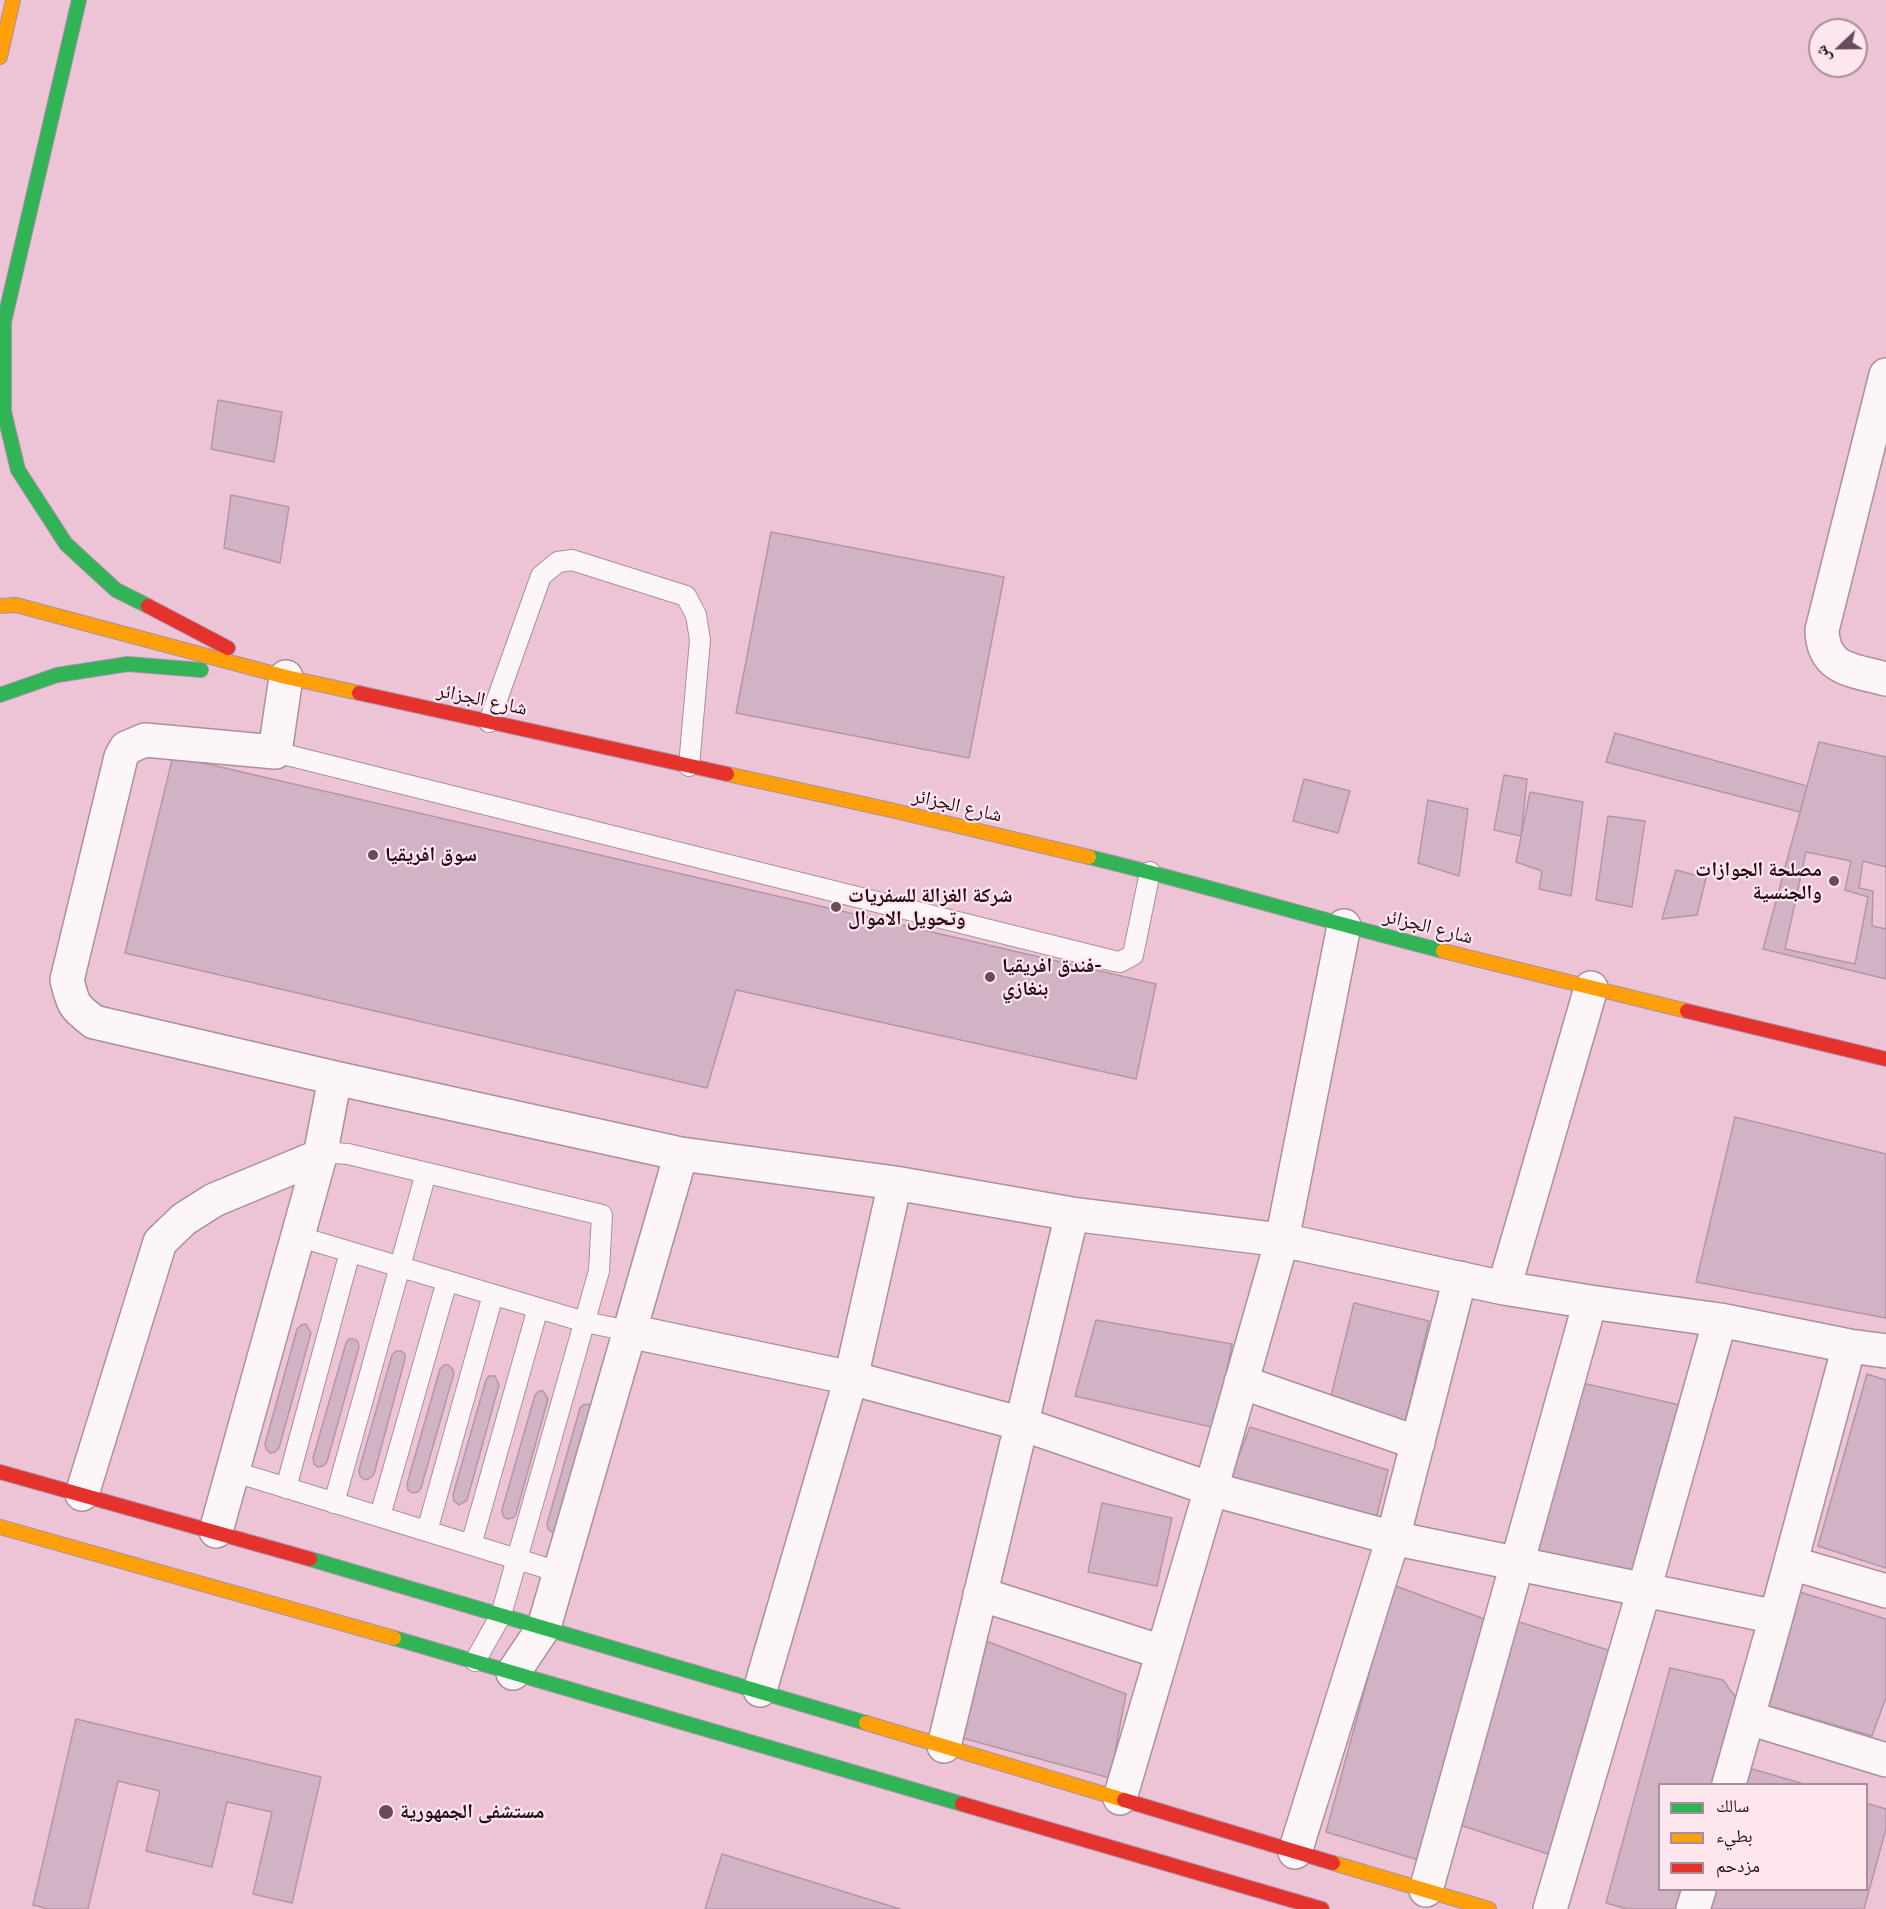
<!DOCTYPE html>
<html>
<head>
<meta charset="utf-8">
<style>
  body { margin:0 }
  #map { position:relative; width:1886px; height:1909px; overflow:hidden; background:#edc4d6; font-family:Karla,"Noto Naskh Arabic",sans-serif }
  canvas { display:block }
  .legend { position:absolute; left:1658px; top:1783px; width:210px; height:108px; box-sizing:border-box; background:#fee6ef; border:2px solid #a78e99; margin:0; padding:8px 10px; list-style:none; font-size:18px; color:#240a17 }
  .legend li { display:flex; align-items:center; gap:12px; height:30px }
  .legend b { width:30px; border:2px solid #a78e99 }
  .north { position:absolute; left:1808px; top:18px; width:60px; height:60px; box-sizing:border-box; background:#fee6ef; border:2px solid #a78e99; border-radius:50%; rotate:248deg; font-size:16px; font-weight:700; line-height:24px; text-align:center; color:#240a17 }
  .north::after { content:''; display:block; margin:auto; width:21px; height:27px; background:#6a4b5a; clip-path:polygon(50% 0,100% 100%,50% 72%,0 100%) }
</style>
</head>
<body>
<div id="map">
<canvas width="1886" height="1909"></canvas>
<ul class="legend">
<li><b style="height:8px;background:#30b455"></b>سالك</li>
<li><b style="height:8px;background:#ff9f0a"></b>بطيء</li>
<li><b style="height:8px;background:#e5322d"></b>مزدحم</li>
</ul>
<div class="north">ش</div>
</div>
<script>
const c = document.querySelector('canvas').getContext('2d');
c.lineJoin = 'round';
function fillPath(path, color) { c.fillStyle = color; c.fill(path, 'evenodd'); }
function strokePath(path, color, width, dash) { c.strokeStyle = color; c.lineWidth = width; c.lineCap = dash ? 'butt' : 'round'; c.setLineDash(dash || []); c.stroke(path); }
function label(font, color, halo, rows, align = 'center') {
  c.font = font + ' Karla,"Noto Naskh Arabic",sans-serif'; c.lineWidth = 4.5; c.setLineDash([]); c.textBaseline = 'middle'; c.strokeStyle = halo; c.fillStyle = color; for (const [text, x, y, turn = 0] of rows) {
    c.save(); c.translate(x, y); c.rotate((+turn || 0) * Math.PI / 180); c.textAlign = isNaN(turn) ? turn : align; if (halo) c.strokeText(text, 0, 0); c.fillText(text, 0, 0); c.restore();
  }
}
const building = new Path2D(`
  M218,400L282,412L274,462L211,449Z
  M231,495L289,507L280,563L224,548Z
  M771,532L1004,577L969,758L736,713Z
  M1615,733L1807,786L1800,812L1606,762Z
  M1819,742L1886,757V979L1763,949Z
  M173,756L1156,984L1136,1079L736,990L707,1088L125,953Z
  M1504,775L1527,779L1521,836L1494,830Z
  M1304,779L1350,791L1338,833L1293,821Z
  M1530,792L1583,802L1571,896L1539,889L1542,871L1516,862Z
  M1428,800L1468,809L1459,876L1418,863Z
  M1608,816L1645,821L1632,907L1596,900Z
  M1806,852L1851,861L1845,890L1868,897L1855,964L1785,949Z
  M1863,861L1886,867V929L1872,926L1873,891L1859,888Z
  M1676,870L1706,878L1697,915L1662,919Z
  M1735,1117L1886,1154V1318L1696,1282Z
  M1354,1303L1429,1321L1405,1423L1329,1404Z
  M1096,1320L1232,1344L1216,1428L1075,1396Z
  M306,1324L311,1333L279,1448L275,1452L270,1453L266,1449L265,1444L297,1329L301,1325Z
  M349,1339H354L358,1342L359,1347L327,1462L323,1466L318,1467L314,1464L313,1458L346,1343Z
  M396,1351H401L405,1354V1359L374,1474L370,1478L365,1480L360,1476L359,1470L392,1355Z
  M444,1365H448L452,1368L454,1373L421,1488L418,1492L412,1493L408,1490L407,1484L440,1369Z
  M1867,1374L1886,1380V1568L1818,1546Z
  M489,1376H495L499,1385L467,1500L459,1505L454,1501L453,1495L486,1380Z
  M1582,1383L1680,1405L1632,1577L1537,1557Z
  M539,1391H543L548,1399L516,1514L513,1518L507,1519L503,1516L502,1510L535,1395Z
  M589,1404L592,1408L558,1532L553,1533L548,1529L547,1524L580,1408L583,1405Z
  M1250,1427L1388,1470L1376,1519L1228,1483Z
  M1102,1503L1172,1518L1157,1586L1088,1572Z
  M1393,1585L1487,1620L1422,1861L1326,1832Z
  M1800,1592L1886,1619V1697L1872,1736L1769,1706Z
  M1513,1620L1611,1651L1551,1855L1457,1824Z
  M986,1641L1126,1694L1110,1778L962,1738Z
  M1670,1668L1723,1680L1736,1698L1712,1784H1660V1890H1684L1679,1909H1627L1606,1903Z
  M76,1719L321,1777L292,1903L253,1894L272,1812L227,1802L212,1867L146,1851L160,1791L118,1781L88,1909H48L33,1905Z
  M1749,1768L1804,1784H1744Z
  M1866,1803L1886,1809V1829L1864,1909H1710L1715,1890H1866Z
  M722,1854L900,1909H705Z`);
const lane = new Path2D(`
  M489,722L541,576L558,562L572,560L686,596L696,615L700,640L689,766
  M275,752L1114,961L1120,962L1133,955L1150,872
  M320,1156L334,1153L348,1154L602,1215L599,1271L501,1615L475,1661
  M297,1236L585,1322L629,1331
  M232,1471L559,1572
  M286,1488L350,1252
  M334,1503L426,1173
  M380,1516L447,1281
  M427,1531L493,1295
  M471,1545L538,1308`);
const street = new Path2D(`
  M1886,375L1822,630C1823,671 1854,670 1886,679
  M286,677L275,752L145,740L126,748L121,757L67,980C73,1005 74,1007 94,1022L335,1078L681,1154L895,1183L1072,1214L1282,1240L1504,1288L1590,1302L1720,1320L1849,1346L1886,1351
  M1504,1288L1591,988
  M629,1331L851,1378L1022,1424L1211,1489L1393,1538L1776,1617L1849,1346
  M1241,1382L1418,1443
  M82,1494L160,1242L184,1219L214,1200L320,1156
  M216,1531L320,1156L335,1078
  M1791,1563L1886,1591
  M980,1594L1162,1652
  M513,1673L544,1627L681,1154
  M760,1690L851,1378L895,1183
  M1749,1718L1886,1760
  M944,1746L1072,1214
  M1729,1784L1776,1617
  M1120,1798L1211,1489L1282,1240L1344,926
  M1295,1852L1393,1538L1460,1278
  M1426,1890L1590,1302
  M1550,1909L1644,1590L1720,1320
  M1693,1909L1699,1890`);
const fast = new Path2D(`
  M4,320V412L18,470L66,544L116,590L148,606
  M0,339L79,0
  M0,695L57,675L128,664L201,670
  M1089,857C1208,886 1325,921 1443,951
  M310,1559L866,1723
  M394,1638L962,1804`);
const slow = new Path2D(`
  M0,57L13,0
  M0,606L16,605L286,677L359,693
  M727,774L891,810L1089,857
  M1443,951L1687,1011
  M0,1527L394,1638
  M866,1723L1124,1800
  M1333,1863L1489,1909`);
const jam = new Path2D(`
  M148,606L228,648
  M359,693L727,774
  M1687,1011L1886,1059
  M0,1472L310,1559
  M1124,1800L1333,1863
  M962,1804L1322,1909`);
const markers = [
  [373,855,6,"#6a4b5a"],
  [1834,881,6,"#6a4b5a"],
  [836,907,6,"#6a4b5a"],
  [990,977,6,"#6a4b5a"],
  [386,1812,8,"#6a4b5a"]
];
const streetNames = [
  ["شارع الجزائر",482,700,12],
  ["شارع الجزائر",957,806,13],
  ["شارع الجزائر",1428,927,14]
];
const poiNames = [
  ["سوق افريقيا",385,855],
  ["مصلحة الجوازات",1822,870,"right"],
  ["والجنسية",1822,893,"right"],
  ["شركة الغزالة للسفريات",848,896],
  ["وتحويل الاموال",848,919],
  ["فندق افريقيا-",1002,966],
  ["بنغازي",1002,989],
  ["مستشفى الجمهورية",400,1812]
];
fillPath(building, '#d1b3c5');
strokePath(building, '#b396a7', 1.5);
strokePath(lane, '#ad8e9c', 22);
strokePath(street, '#ad8e9c', 36);
strokePath(fast, '#a891a8', 16);
strokePath(slow, '#a891a8', 16);
strokePath(jam, '#a891a8', 16);
strokePath(lane, '#fcf6f9', 20);
strokePath(street, '#fcf6f9', 33);
strokePath(fast, '#30b455', 14);
strokePath(slow, '#ff9f0a', 14);
strokePath(jam, '#e5322d', 14);
for (const [x, y, r, color] of markers) { const dot = new Path2D(); dot.arc(x, y, r, 0, 2 * Math.PI); c.fillStyle = color; c.fill(dot); strokePath(dot, '#fee6ef', 2); }
label('20px', '#240a17', '#fee6ef', streetNames);
label('bold 20px', '#240a17', '#fee6ef', poiNames, 'left');
</script>
</body>
</html>
